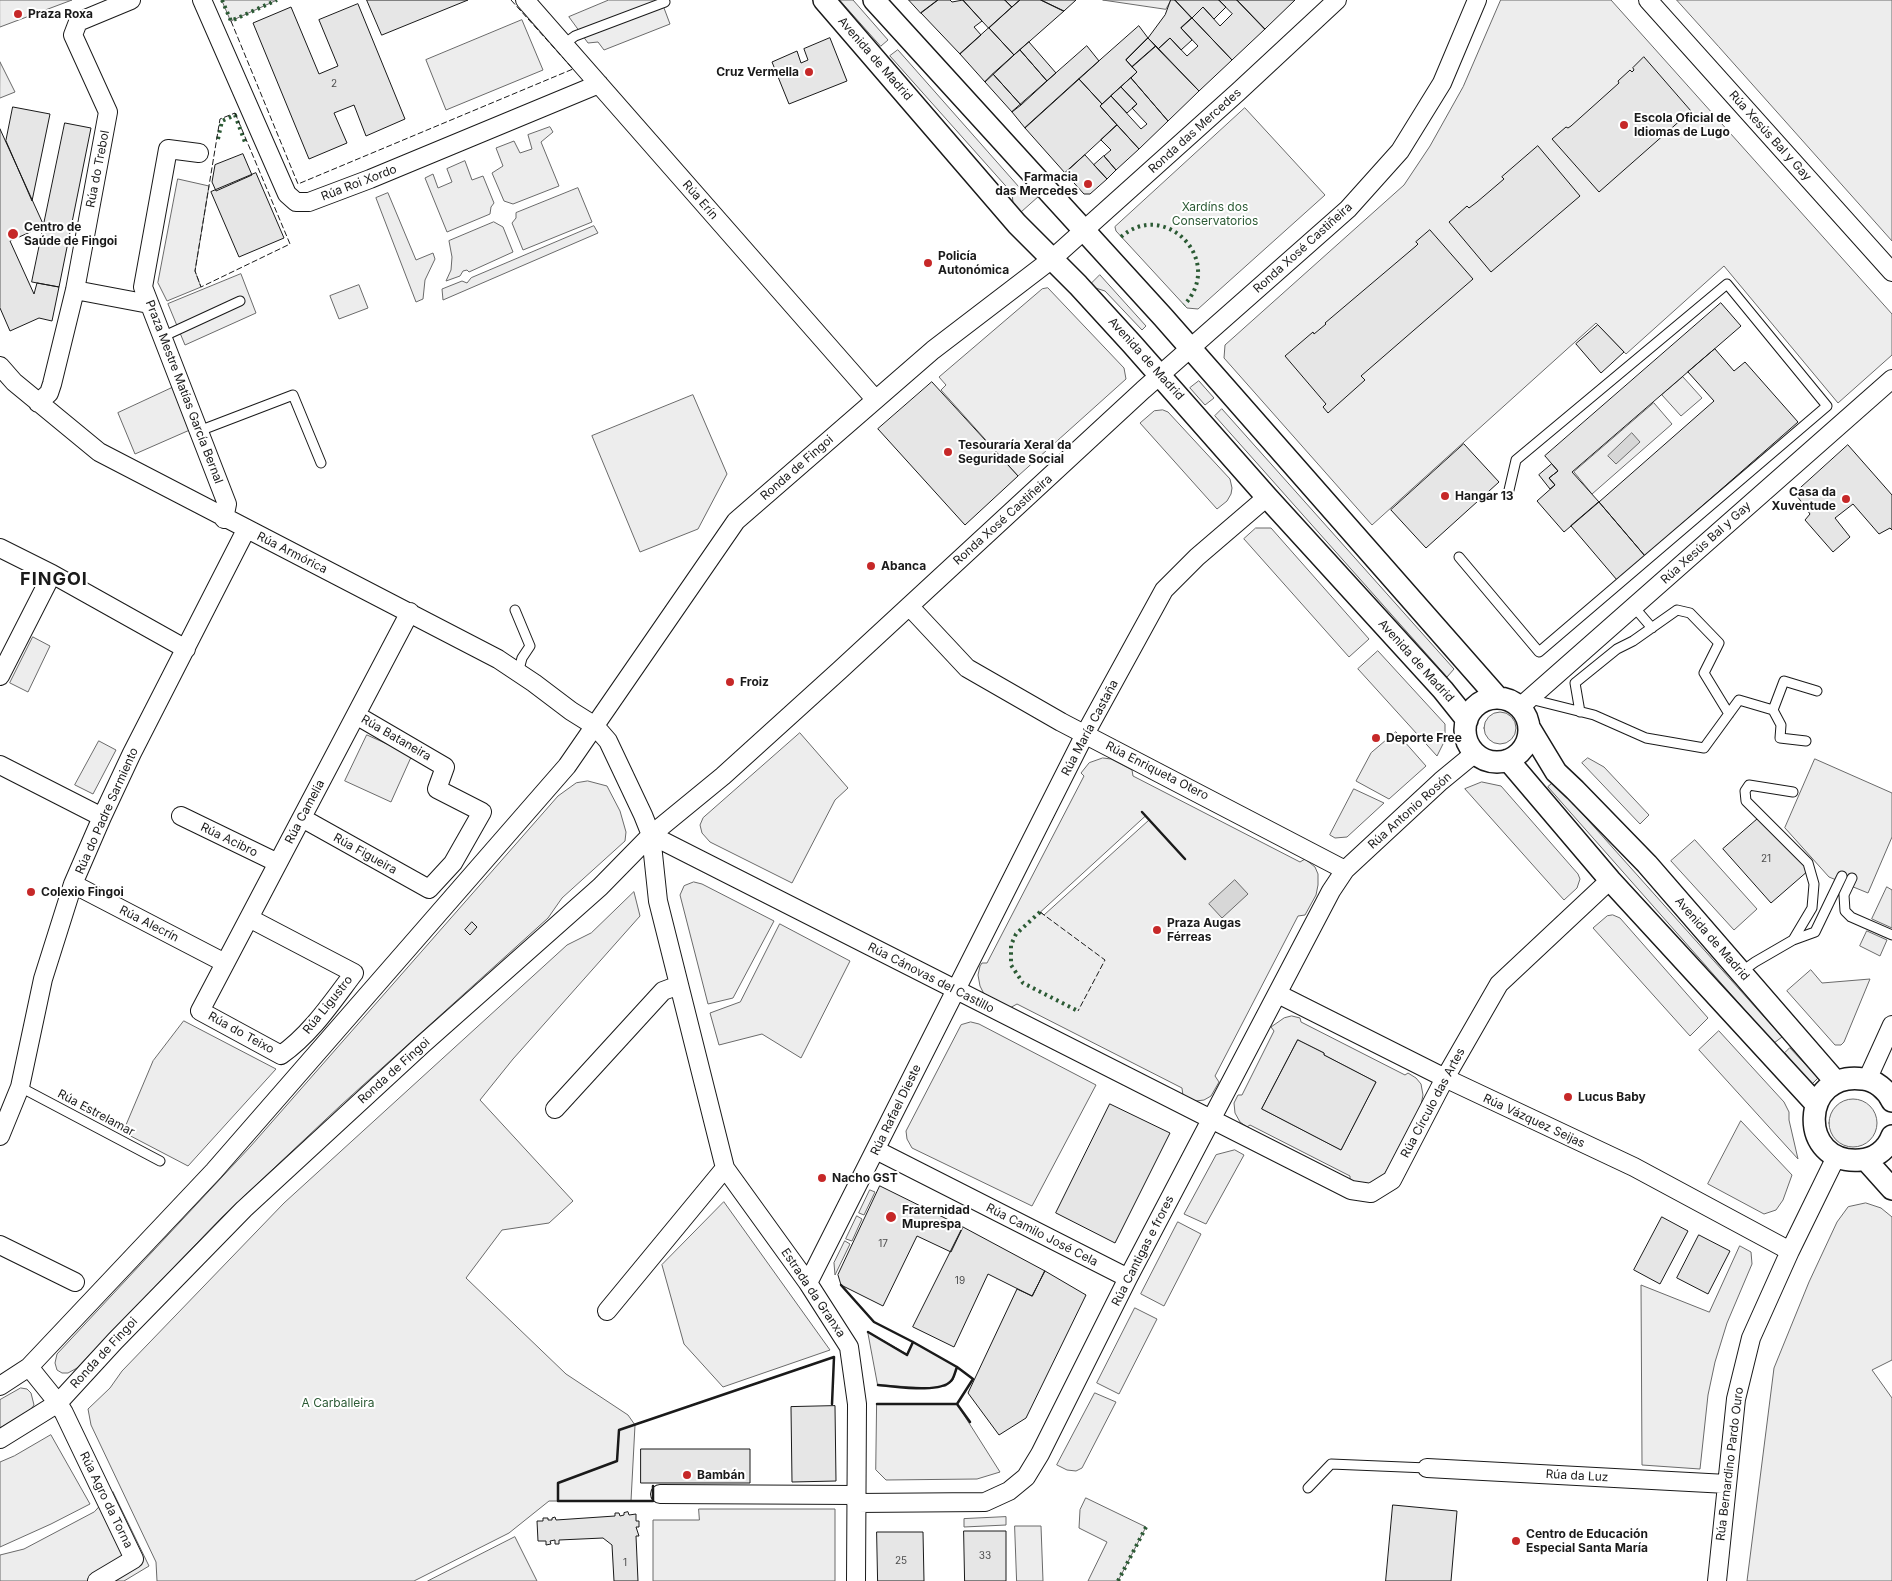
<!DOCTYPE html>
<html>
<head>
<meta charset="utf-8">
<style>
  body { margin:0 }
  canvas { display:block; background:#fff }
</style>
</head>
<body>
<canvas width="1892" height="1581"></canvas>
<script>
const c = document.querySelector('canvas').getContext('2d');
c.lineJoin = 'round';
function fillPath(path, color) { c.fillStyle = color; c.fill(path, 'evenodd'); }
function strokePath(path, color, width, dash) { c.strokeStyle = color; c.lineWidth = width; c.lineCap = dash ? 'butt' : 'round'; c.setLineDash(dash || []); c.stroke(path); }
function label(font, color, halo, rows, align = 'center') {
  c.font = font + ' Inter,sans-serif'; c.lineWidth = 4; c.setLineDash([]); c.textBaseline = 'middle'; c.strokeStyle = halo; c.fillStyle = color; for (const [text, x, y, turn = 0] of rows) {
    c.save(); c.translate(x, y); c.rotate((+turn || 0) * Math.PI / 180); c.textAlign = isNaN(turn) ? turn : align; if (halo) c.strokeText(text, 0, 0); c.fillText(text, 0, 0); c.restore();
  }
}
const built = new Path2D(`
  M0,0H72L0,27Z
  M222,0H277L231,21Z
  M609,0H661L670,24L604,50L598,42L588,43L569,17Z
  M840,0H853L888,40L881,46Z
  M1103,0H1171L1166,9Z
  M1501,0H1611L1892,314V355L1838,403L1724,266L1626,354L1596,323L1372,525L1224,358L1225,345L1404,185L1430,146L1463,87Z
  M1677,0H1892V241L1719,47Z
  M522,20L543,70L446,110L426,60Z
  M898,50L1019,187L1031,188L1039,196L1021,212L1013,203L1012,193L890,56Z
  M0,62L15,92L0,98Z
  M1245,108L1325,195L1198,309L1187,308L1116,231L1115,227Z
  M550,127L553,132L541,142L559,186L513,204L504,201L492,173L503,166L496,148L514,141L520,153L532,149L528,135Z
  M465,161L472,180L483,176L494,203L491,207L490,214L447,232L425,178L433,174L438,188L452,182L447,169Z
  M178,179L209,186L195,271L201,287L167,301L158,283Z
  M578,188L592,222L523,250L512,223L516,218V213Z
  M388,193L416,260L433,253L435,259L425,280L423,299L416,302L376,198Z
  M494,222L503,227L513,252L469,272L467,270L463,271L460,276L446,281L451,270L452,257L449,241Z
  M594,226L598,233L443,300L442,289L462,281L467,283L471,278Z
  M241,274L256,313L185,345L168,304Z
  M1100,275L1146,326L1142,330L1105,291L1089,286Z
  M359,285L368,308L339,319L330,296Z
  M1048,288L1124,368L1126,379L1018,476L941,390L946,385L939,377L1042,289Z
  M1683,377L1702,398L1681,416L1662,395Z
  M1199,381L1214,398L1205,405L1190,388Z
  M174,387L192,429L135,454L118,413Z
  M693,395L727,474L698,529L640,552L592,436Z
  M1654,403L1672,424L1592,494L1574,472Z
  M1222,409L1454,669L1447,677L1215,416Z
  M1163,410L1168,412L1230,479L1232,488L1231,494L1227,501L1217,509L1140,423L1154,411Z
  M1256,528H1271L1369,639L1349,657L1244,539Z
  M33,637L50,646L28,692L10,683Z
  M1378,651L1445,724V740L1437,756L1358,669Z
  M1484 728a16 16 0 1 1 32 0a16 16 0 1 1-32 0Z
  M1396,732L1426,766L1389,799L1356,781L1371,753Z
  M800,733L848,788L835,800L792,883L710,842L702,833L700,825L703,818Z
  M367,735L412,755L391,802L345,781Z
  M99,741L116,750L93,794L75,785Z
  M1103,758L1111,759L1132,770L1133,776L1300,862L1305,859L1315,867L1318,874V885L1316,895L1305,915L1298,916L1215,1076L1219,1082L1211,1096L1204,1100L1196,1101L1188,1098L1183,1096L1182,1088L1017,1004L1008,1009L990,999L984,994L980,986L978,975L980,966L982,963H987L1084,776L1081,773L1089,763ZM1146,816L1149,820L1044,915L1041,912Z
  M1588,758L1604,767L1649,815L1640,824L1582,763Z
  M1815,759L1892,793V837L1868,893L1829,877L1785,828Z
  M588,781L607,786L620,811L626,832L625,841L562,898L548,918L341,1105L222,1217L77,1368L68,1373H62L57,1370L55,1363L57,1354L250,1147L558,796L576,783Z
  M1482,782L1501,786L1578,874L1580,879L1577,888L1564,900L1465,789Z
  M1554,782L1782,1037L1774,1043L1548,787Z
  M1354,789L1384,803L1347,837L1335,838L1330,835Z
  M1695,840L1757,909L1734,930L1671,861Z
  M694,882L702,884L774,921L733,998L708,1004L680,895L684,886Z
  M1887,887L1892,890V928L1872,919Z
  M634,892L640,916L513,1059L480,1100L573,1201L549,1223L502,1230L466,1278L566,1374L628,1415L635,1425L631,1501H549L509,1533L414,1581H157L156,1562L91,1425L88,1409L110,1388L122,1371L284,1203L567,945L591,933Z
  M1613,915L1620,918L1708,1018L1690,1036L1593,928L1607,916Z
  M780,924L850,961L801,1058L762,1034L719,1045L710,1013L740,1002Z
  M1867,931L1887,940L1880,956L1860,946Z
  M1811,970L1822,983L1870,979L1844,1042L1841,1045H1835L1787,991Z
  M1292,1016L1300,1018L1301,1022L1405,1075L1408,1073L1416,1078L1421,1084L1423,1095L1421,1105L1387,1170L1381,1179L1372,1185L1361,1186L1350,1180V1176L1250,1125L1247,1127L1240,1122L1235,1113L1234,1103L1238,1095H1242L1274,1031L1271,1027L1284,1018ZM1298,1040L1324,1053V1055L1376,1082L1341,1150L1262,1109Z
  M184,1021L276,1069L188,1166L123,1132L153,1061Z
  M971,1022L979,1024L1096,1085L1032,1206L912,1148L907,1139L906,1131L961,1025Z
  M1719,1031L1784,1102L1789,1112V1120L1798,1159L1699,1050Z
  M1790,1048L1818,1078L1811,1085L1785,1053Z
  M1829 1123a24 24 0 1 1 48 0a24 24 0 1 1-48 0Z
  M1741,1121L1792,1175L1783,1200L1776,1210L1764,1214L1708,1184Z
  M1235,1150L1244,1155L1206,1224L1184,1214L1216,1155Z
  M870,1190L875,1192L864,1215L859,1213Z
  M724,1202L830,1350L723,1387L684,1344L662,1265Z
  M1866,1203L1881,1208L1892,1217V1360L1872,1370L1892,1398V1581H1747L1774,1368L1809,1282L1837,1222L1848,1207Z
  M857,1216L862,1219L852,1241L846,1239Z
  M1178,1222L1201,1234L1164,1306L1141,1294Z
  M845,1241L850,1244L835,1275L834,1263Z
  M1740,1246L1751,1252L1752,1264L1727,1323L1715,1362L1708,1395L1700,1469L1642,1465L1641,1285L1709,1312Z
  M1135,1308L1157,1319L1119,1394L1097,1383Z
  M868,1332L907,1354L913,1342L957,1367L953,1380L946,1386L930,1388L878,1385Z
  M21,1388L27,1389L31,1393L34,1405L29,1412L0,1428V1400Z
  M1095,1393L1116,1402L1082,1468L1076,1471L1067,1470L1057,1465Z
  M877,1404H957L1000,1472L977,1479L886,1480L876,1470Z
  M51,1435L90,1504L51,1524L0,1547V1462L14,1456Z
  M113,1492L149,1566L124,1581H0V1555L24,1549L94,1512Z
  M1086,1498L1146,1527L1118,1581H1088L1107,1542L1079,1528L1080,1510Z
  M699,1509H835V1581H653V1520H699Z
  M1006,1517V1525L964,1527V1519Z
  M1015,1526H1041L1043,1581H1017Z
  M515,1537L537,1581H428Z`);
const water = new Path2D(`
  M1632,433L1640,442L1616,464L1608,456Z
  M1235,880L1248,894L1222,918L1209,904Z`);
const building = new Path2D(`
  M367,0H468L382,35Z
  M909,0H938L921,13Z
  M938,0H950L952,2L963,0L982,21L974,27L981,35L960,54L921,13Z
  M963,0H1005L1012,7L989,28Z
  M1005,0H1020L1012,7Z
  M1020,0H1041L1064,11L1014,55L989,28Z
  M1041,0H1076L1064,11Z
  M1171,0H1175L1192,18L1181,28L1192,40L1181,50L1170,38L1158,49L1148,38L1165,15Z
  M1175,0H1219L1226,7L1214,19L1203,7L1192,18Z
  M1219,0H1237L1265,29L1232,60L1192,18L1203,7L1220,26L1232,14Z
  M1237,0H1295L1265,29Z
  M358,4L405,119L366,136L354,105L334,113L347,143L309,159L253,23L291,7L319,74L338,66L319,20Z
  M1192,18L1232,60L1199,91L1158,49L1170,38L1187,56L1198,46L1181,28Z
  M1139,26L1148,38L1126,60L1137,72L1102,104L1079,79Z
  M989,28L1014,55L985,82L960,54Z
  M830,38L847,81L789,104L772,62L797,51L801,63L808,60L804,49Z
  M1148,38L1156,46L1132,67L1126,60Z
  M1029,42L1056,73L1047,81L1020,50Z
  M1087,46L1099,61L1025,128L1012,112Z
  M1156,46L1199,91L1168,121L1131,78L1137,72L1132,67Z
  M1020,50L1047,81L1021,105L993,74Z
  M1644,57L1691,111L1599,192L1552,139L1566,127L1568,128L1571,126L1619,83L1618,81L1630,70L1632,72L1634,70L1633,68Z
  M993,74L1021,105L1012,112L985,82Z
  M1131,78L1168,121L1139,149L1100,106L1111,96L1141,129L1147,124L1132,108L1137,104L1121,87Z
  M1079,79L1102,104L1100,106L1117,125L1065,173L1025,128Z
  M1121,87L1137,104L1127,113L1111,96Z
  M13,107L50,114L32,201L6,141Z
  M65,123L91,128L59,287L32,282Z
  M1117,125L1139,149L1116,170L1104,156L1111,150L1101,140Z
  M0,129L44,226L10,241L34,294L37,283L59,287L52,321L39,318L10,331L0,308Z
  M1538,146L1580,196L1491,272L1449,222L1467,206L1469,208L1477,202L1504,179L1502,177Z
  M243,154L252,175L216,191L212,182L215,165Z
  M1085,155L1107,179L1090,194H1084L1065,173Z
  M1104,156L1116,170L1107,179L1094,165Z
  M256,173L284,238L239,257L211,192Z
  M1430,230L1473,279L1361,376L1365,380L1328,413L1323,407L1326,404L1285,356L1313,332L1314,334L1326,324L1325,323L1416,246L1418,244L1416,242Z
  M1721,303L1741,326L1572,472L1599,502L1564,532L1537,501L1555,485L1549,478L1558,471L1545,456Z
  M1598,325L1624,352L1601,373L1576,344Z
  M1715,349L1734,371L1745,362L1798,422L1645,556L1599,502L1714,401L1688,372Z
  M932,382L1018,476L965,525L878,429Z
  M1464,444L1499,482L1426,548L1391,510Z
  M1848,445L1892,495V530L1890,528L1879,534L1853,504L1835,518L1850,537L1833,552L1805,520L1810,514L1795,493Z
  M1552,464L1558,471L1549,478L1555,485L1550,489L1539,475Z
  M1599,502L1645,556L1617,580L1571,526Z
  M1761,816L1809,870L1771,903L1723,849Z
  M472,922L477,927L470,935L465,930Z
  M1298,1040L1324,1053V1055L1376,1082L1341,1150L1262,1109Z
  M1110,1104L1170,1133L1115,1243L1056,1213Z
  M880,1186L963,1227L951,1252L917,1236L883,1306L841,1285L838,1275Z
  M1662,1217L1688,1231L1660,1284L1634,1270Z
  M963,1227L1045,1271L1032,1296L988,1274L954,1347L913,1327Z
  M1699,1235L1730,1251L1708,1294L1677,1278Z
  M1045,1271L1086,1295L1026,1418L999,1435L968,1393L1017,1289L1032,1296Z
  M835,1406L836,1481L792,1482L791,1407Z
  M641,1449H750V1483H641Z
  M1393,1505L1457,1511L1451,1581H1386Z
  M628,1512L629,1515L636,1514V1521H639V1527H636L639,1536H636L638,1581H614L612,1545L603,1538L559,1540V1544H555V1540L550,1541L551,1544L546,1545V1541H538L537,1521H543V1518H548V1520H552V1518L555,1517L556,1520L615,1516V1513H619L620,1516L624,1515V1513Z
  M964,1531H1006V1581H965Z
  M877,1532H923L924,1581H878Z`);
const service = new Path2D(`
  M564,44L575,36L665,2
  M162,337L240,301
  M199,431L293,395L321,463
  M1459,557L1539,652L1827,406L1727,284L1516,460L1509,490
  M1634,607L1652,628
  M515,610L530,646L522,658L518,673
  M1530,699L1594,715L1646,738L1704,748L1739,700L1773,710L1781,725L1780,738L1806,741
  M1773,710L1784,681L1817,691
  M1580,712L1575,683L1617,649L1633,641L1677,610L1690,613L1719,643L1704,673L1729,714
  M1852,878L1844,895L1845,911L1851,917L1892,935
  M1793,940L1815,932L1842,876
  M1741,972L1755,962L1793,940L1812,908L1814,884L1808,863L1746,801L1745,791L1749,785L1793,792
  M20,1087L160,1161
  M1308,1488L1331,1464L1427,1468`);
const minor = new Path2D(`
  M202,0L287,194L296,202H309L370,179L599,84
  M525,0L875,399
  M1648,0L1892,272
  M199,153L168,149L143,287L227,504L224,519
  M75,290L149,304
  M0,366L14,382L99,452L498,659L534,683L571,711L595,726L608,741L643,815L651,835L658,901L725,1168L808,1283L849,1347L857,1404L856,1581
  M38,403L49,393L52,384L75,290L108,112L73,35L78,22L131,0
  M0,548L52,574L186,649
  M909,606L967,668L1061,722L1345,870
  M0,676L52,574
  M1520,707L1892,379
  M0,765L102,817
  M181,816L278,863
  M302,818L429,889L453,863L482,812L437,789L445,767L356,715
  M651,835L1351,1190L1371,1193L1392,1180L1445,1078L1499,984L1610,880
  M73,884L225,963
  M249,918L354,973C332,1002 311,1034 281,1055L200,1011L410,612
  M1278,994L1445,1078L1634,1167L1790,1251
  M1867,1080L1892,1025
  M555,1109L663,991L679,985
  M0,1136L20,1087L43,979L73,884L102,817L132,753L246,530
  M876,1150L1128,1278
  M0,1245L75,1282
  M808,1283L1085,734L1164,590L1197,557L1267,497
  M607,1311L725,1168
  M29,1367L58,1403L64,1413L134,1559L97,1581
  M0,1386L29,1367L214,1171L567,766L736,521L933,350L1052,259L1238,92L1337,0
  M0,1439L58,1403L115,1341L244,1209L423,1044L600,887L651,835L723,776L840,670L1143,390L1348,209L1400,151L1442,83L1477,0
  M1427,1468L1727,1484
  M660,1494L856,1495
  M856,1503L985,1502L1009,1491L1026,1477L1040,1454L1128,1278L1331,891L1345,870L1441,781L1475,753
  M1717,1581L1736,1399L1751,1338L1790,1251L1836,1157`);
const tertiary = new Path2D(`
  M824,0L1017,224L1078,285L1132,344L1267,497L1443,690L1467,720
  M874,0L1163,317L1498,698
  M1465 730a32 32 0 1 1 64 0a32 32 0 1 1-64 0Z
  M1530,729L1556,772L1575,790L1647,864L1836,1082
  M1508,760L1610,880L1816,1104
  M1892,1101C1887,1090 1875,1080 1863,1079C1800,1070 1797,1165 1860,1160C1874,1159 1887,1150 1892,1136
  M1866,1160L1892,1189`);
const hedge = new Path2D(`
  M222,0L231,21L277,0
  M218,139L222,121L235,115L246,145
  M1121,237C1165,198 1226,261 1184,305
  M1040,912L1016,934L1011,945V965L1023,983L1078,1011
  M1118,1581L1146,1527`);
const fence = new Path2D(`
  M231,21L298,184L573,69L511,0
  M235,113L290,244L201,287L195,271L220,119Z
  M1040,912L1105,960L1078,1011`);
const wall = new Path2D(`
  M1142,812L1185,859
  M841,1285L874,1322L913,1342
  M868,1332L907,1355L913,1342L957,1367L973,1379L957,1404
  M878,1385C895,1386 939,1394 951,1381C954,1378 955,1372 957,1367
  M877,1404H957
  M957,1404L970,1422
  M653,1486V1501H558V1483L617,1461L619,1430L834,1357L832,1404`);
const markers = [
  [18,14,5,"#c62828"],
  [809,72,5,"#c62828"],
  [1624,125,5,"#c62828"],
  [1088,184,5,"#c62828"],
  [13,234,6,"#c62828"],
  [928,263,5,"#c62828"],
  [948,452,5,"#c62828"],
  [1445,496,5,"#c62828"],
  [1846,499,5,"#c62828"],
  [871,566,5,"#c62828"],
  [730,682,5,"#c62828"],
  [1376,738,5,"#c62828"],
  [31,892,5,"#c62828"],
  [1157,930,5,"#c62828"],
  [1568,1097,5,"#c62828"],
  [822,1178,5,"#c62828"],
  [891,1217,6,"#c62828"],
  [687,1475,5,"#c62828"],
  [1516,1541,5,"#c62828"]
];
const numberNames = [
  ["2",334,84],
  ["21",1766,859],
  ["17",883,1244],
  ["19",960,1281],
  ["33",985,1556],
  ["25",901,1561],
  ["1",625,1563]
];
const poiNames = [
  ["Praza Roxa",28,14],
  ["Cruz Vermella",799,72,"right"],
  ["Escola Oficial de",1634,118],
  ["Idiomas de Lugo",1634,132],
  ["Farmacia",1078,177,"right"],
  ["das Mercedes",1078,191,"right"],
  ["Centro de",24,227],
  ["Saúde de Fingoi",24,241],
  ["Policía",938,256],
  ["Autonómica",938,270],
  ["Tesouraría Xeral da",958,445],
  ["Seguridade Social",958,459],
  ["Casa da",1836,492,"right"],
  ["Xuventude",1836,506,"right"],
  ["Hangar 13",1455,496],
  ["Abanca",881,566],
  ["Froiz",740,682],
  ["Deporte Free",1386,738],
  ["Colexio Fingoi",41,892],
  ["Praza Augas",1167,923],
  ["Férreas",1167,937],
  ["Lucus Baby",1578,1097],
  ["Nacho GST",832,1178],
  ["Fraternidad",902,1210],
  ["Muprespa",902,1224],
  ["Bambán",697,1475],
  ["Centro de Educación",1526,1534],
  ["Especial Santa María",1526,1548]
];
const streetNames = [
  ["Avenida de Madrid",875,59,49],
  ["Ronda das Mercedes",1195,131,-42],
  ["Rúa Xesús Bal y Gay",1770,136,48],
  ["Rúa do Trebol",98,169,-79],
  ["Rúa Roi Xordo",359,183,-21],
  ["Rúa Erín",700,200,49],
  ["Ronda Xosé Castiñeira",1303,248,-42],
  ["Avenida de Madrid",1146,359,48],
  ["Praza Mestre Matías García Bernal",184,392,69],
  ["Ronda de Fingoi",797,468,-41],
  ["Ronda Xosé Castiñeira",1003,520,-42],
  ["Rúa Xesús Bal y Gay",1706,543,-42],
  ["Rúa Armórica",292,553,27],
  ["Avenida de Madrid",1416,661,48],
  ["Rúa María Castaña",1090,728,-62],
  ["Rúa Bataneira",396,738,30],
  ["Rúa Enriqueta Otero",1157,771,27],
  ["Rúa do Padre Sarmiento",107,811,-66],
  ["Rúa Antonio Rosón",1410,811,-42],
  ["Rúa Camelia",305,812,-62],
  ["Rúa Acibro",229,840,26],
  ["Rúa Figueira",365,854,29],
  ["Rúa Alecrín",149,924,27],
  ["Avenida de Madrid",1712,939,49],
  ["Rúa Cánovas del Castillo",931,978,27],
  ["Rúa Ligustro",328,1005,-51],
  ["Rúa do Teixo",241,1033,29],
  ["Ronda de Fingoi",394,1071,-42],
  ["Rúa Círculo das Artes",1433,1103,-62],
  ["Rúa Rafael Dieste",896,1110,-64],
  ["Rúa Estrelamar",96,1113,28],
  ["Rúa Vázquez Seijas",1534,1121,25],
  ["Rúa Camilo José Cela",1042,1235,27],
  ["Rúa Cantigas e frores",1143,1251,-63],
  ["Estrada da Granxa",813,1293,56],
  ["Ronda de Fingoi",104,1353,-47],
  ["Rúa Bernardino Pardo Ouro",1730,1464,-83],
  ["Rúa da Luz",1577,1476,3],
  ["Rúa Agro da Torna",106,1500,64]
];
const parkNames = [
  ["Xardíns dos",1215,207],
  ["Conservatorios",1215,221],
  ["A Carballeira",338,1403]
];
const districtNames = [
  ["FINGOI",54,580]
];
fillPath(built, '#ededed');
strokePath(built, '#6a6a6a', 1);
fillPath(water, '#d7d7d7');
strokePath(water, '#6a6a6a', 1);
fillPath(building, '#e6e6e6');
strokePath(building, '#1a1a1a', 1);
strokePath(service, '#1a1a1a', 11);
strokePath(minor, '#1a1a1a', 20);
strokePath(tertiary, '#1a1a1a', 24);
strokePath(service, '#fff', 9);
strokePath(minor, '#fff', 18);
strokePath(tertiary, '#fff', 21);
strokePath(hedge, '#2b5a34', 4, [2.5, 4]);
strokePath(fence, '#1a1a1a', 1, [6, 2.5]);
strokePath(wall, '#1a1a1a', 2.5);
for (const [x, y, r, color] of markers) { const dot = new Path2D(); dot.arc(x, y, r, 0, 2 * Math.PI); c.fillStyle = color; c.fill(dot); strokePath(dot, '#fff', 2); }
label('10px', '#4d4d4d', null, numberNames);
label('bold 12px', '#1a1a1a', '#fff', poiNames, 'left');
label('12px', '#1a1a1a', '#fff', streetNames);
label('12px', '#2b5a34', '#fff', parkNames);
c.letterSpacing = '1px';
label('bold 18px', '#1a1a1a', '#fff', districtNames);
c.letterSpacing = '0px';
</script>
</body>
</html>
